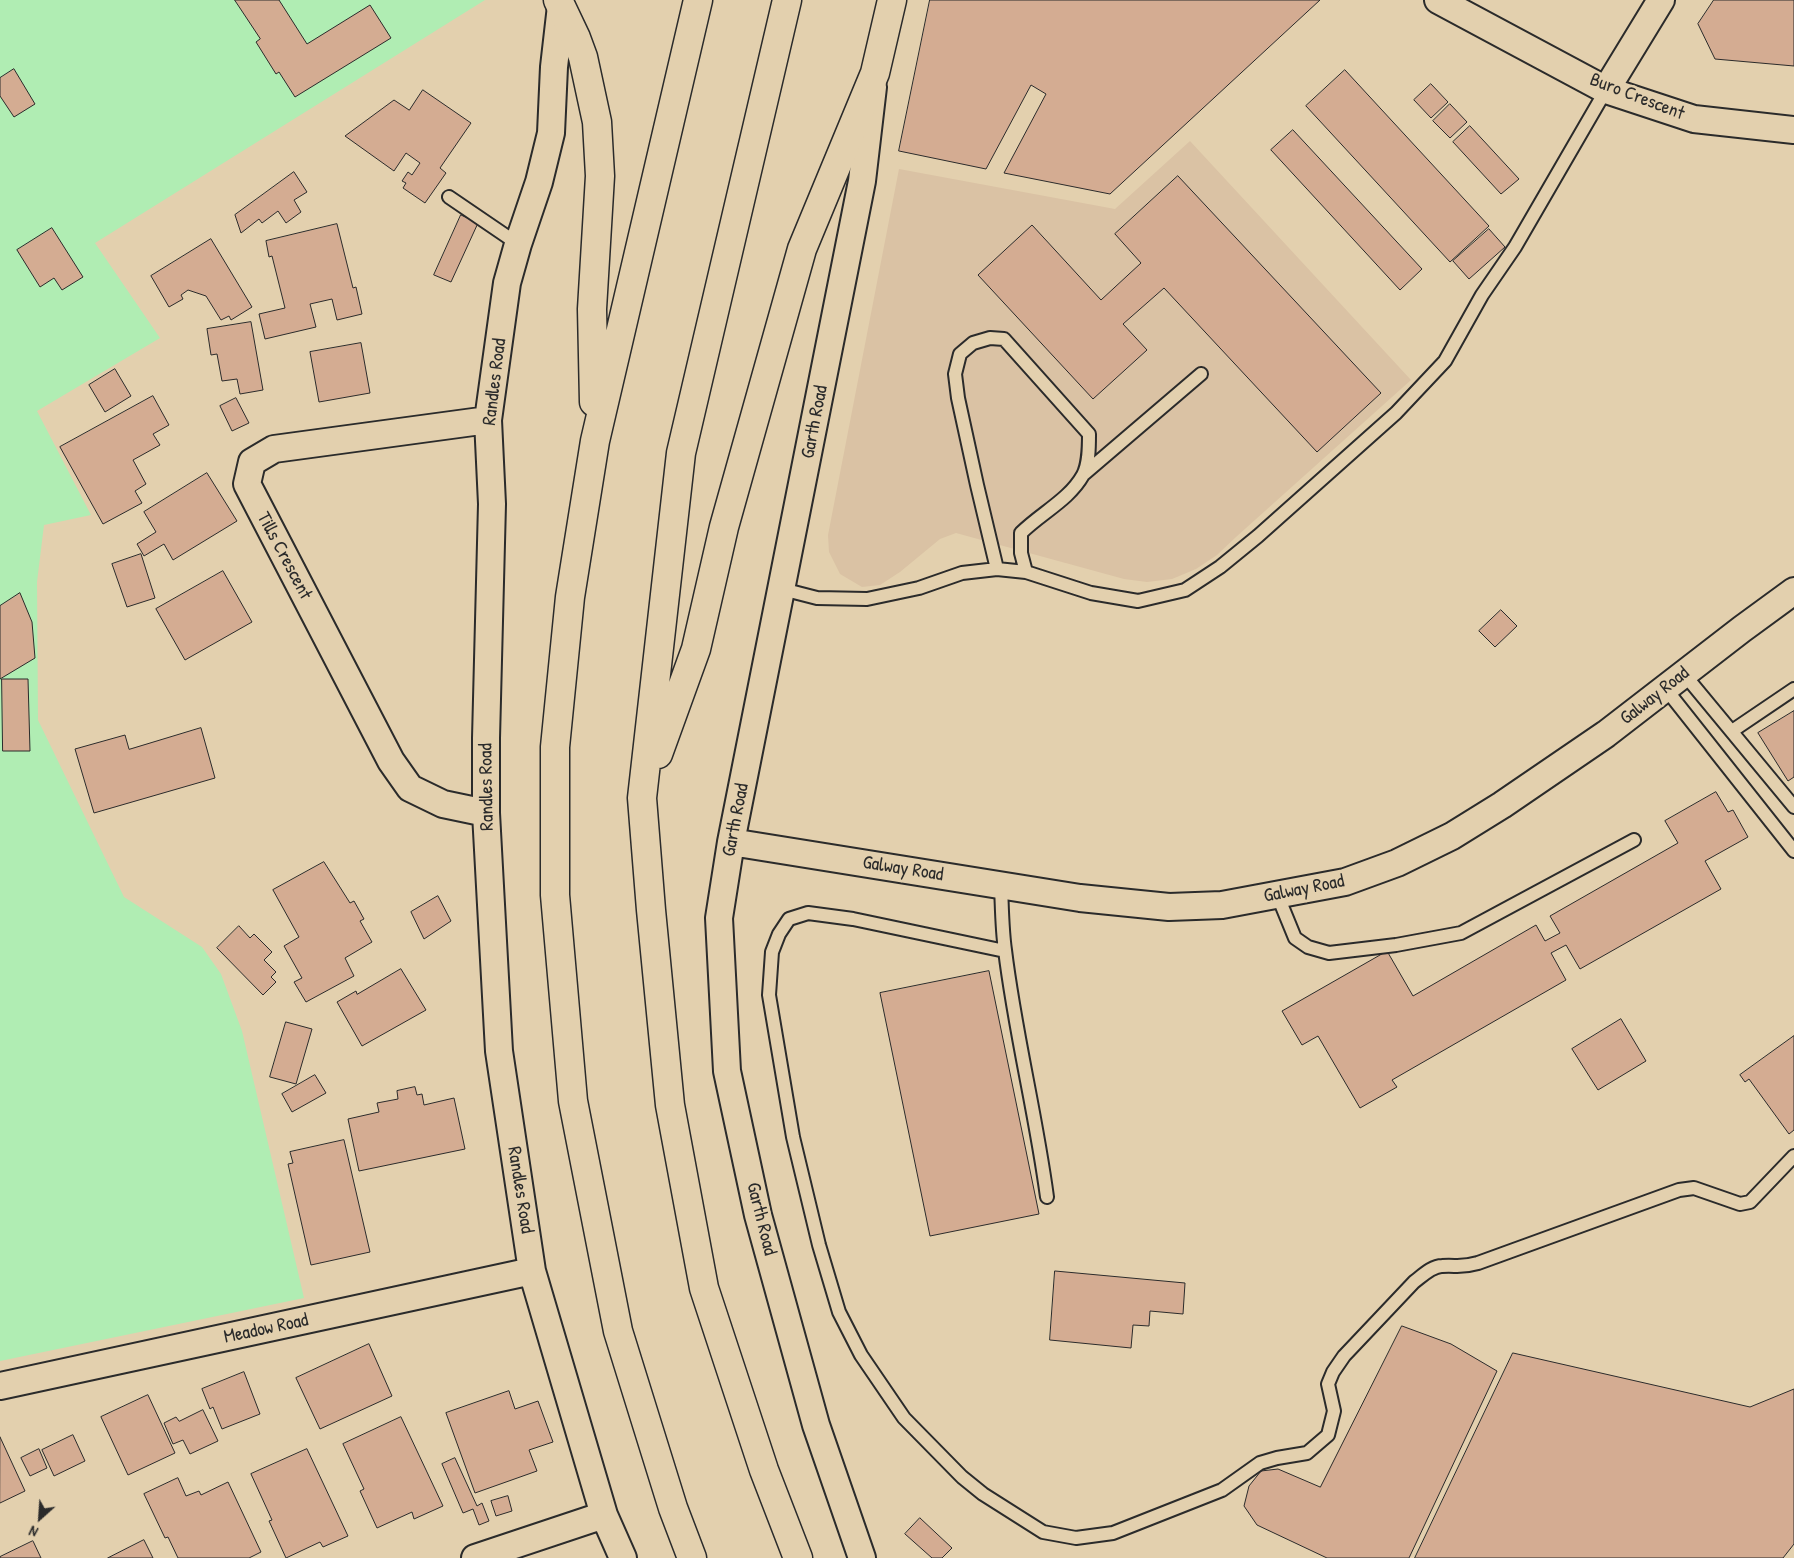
<!DOCTYPE html>
<html>
<head>
<meta charset="utf-8">
<style>
  body { margin:0 }
  #map { position:relative; width:1794px; height:1558px; overflow:hidden; background:#e3d0ae; font-family:"Patrick Hand",sans-serif }
  canvas { display:block }
  .north { position:absolute; left:15px; top:1493px; width:50px; height:50px; -webkit-text-stroke:4px #e3d0ae; paint-order:stroke; rotate:206deg; font-size:14px; font-weight:700; line-height:20px; text-align:center; color:#2b2b2b }
  .north::after { content:''; display:block; margin:auto; width:18px; height:22px; background:#2b2b2b; clip-path:polygon(50% 0,100% 100%,50% 72%,0 100%) }
</style>
</head>
<body>
<div id="map">
<canvas width="1794" height="1558"></canvas>
<div class="north">N</div>
</div>
<script>
const c = document.querySelector('canvas').getContext('2d');
c.lineJoin = 'round';
function fillPath(path, color) { c.fillStyle = color; c.fill(path, 'evenodd'); }
function strokePath(path, color, width, dash) { c.strokeStyle = color; c.lineWidth = width; c.lineCap = dash ? 'butt' : 'round'; c.setLineDash(dash || []); c.stroke(path); }
function label(font, color, halo, rows, align = 'center') {
  c.font = font + ' "Patrick Hand",sans-serif'; c.lineWidth = 5; c.setLineDash([]); c.textBaseline = 'middle'; c.strokeStyle = halo; c.fillStyle = color; for (const [text, x, y, turn = 0] of rows) {
    c.save(); c.translate(x, y); c.rotate((+turn || 0) * Math.PI / 180); c.textAlign = isNaN(turn) ? turn : align; if (halo) c.strokeText(text, 0, 0); c.fillText(text, 0, 0); c.restore();
  }
}
const built = new Path2D(`
  M1190,141L1411,380L1236,537L1217,555L1196,569L1172,579L1147,582L1124,579L956,533L940,539L900,572L880,585L862,587L840,574L829,552L828,535L899,169L1115,209Z`);
const green = new Path2D(`
  M0,0H485L95,243L160,338L37,411L91,515L44,525L37,582L38,720L124,897L202,947L221,974L242,1031L304,1298L0,1361Z`);
const building = new Path2D(`
  M235,0H279L307,44L370,5L391,38L295,97L279,72L276,74L256,42L260,39Z
  M930,0H1320L1110,194L1004,173L1046,94L1031,85L986,169L899,151Z
  M1714,0H1794V66L1715,59L1698,24Z
  M14,69L35,104L14,117L0,96V78Z
  M1345,70L1489,226L1450,262L1306,106Z
  M1431,84L1448,102L1431,118L1414,100Z
  M423,90L471,123L440,168L446,173L425,203L403,188L406,183L402,181L408,172L412,175L420,163L406,153L394,171L345,136L394,100L409,110Z
  M1450,104L1467,122L1450,138L1433,121Z
  M1470,126L1519,179L1501,194L1453,142Z
  M1293,130L1422,269L1400,290L1271,150Z
  M294,172L307,192L294,200L301,212L286,223L278,211L262,223L259,219L241,233L235,215Z
  M1178,176L1381,393L1317,452L1164,288L1123,324L1147,350L1093,399L978,275L1032,225L1101,300L1141,263L1115,234Z
  M461,215L478,223L451,282L434,275Z
  M337,224L353,288L356,287L362,314L337,320L332,299L310,304L316,327L265,339L259,314L285,308L272,256L269,257L266,241Z
  M52,228L83,277L62,290L54,278L40,287L17,250Z
  M1489,229L1505,247L1469,279L1453,261Z
  M211,239L252,307L231,320L229,316L221,320L206,296L188,290L181,295L183,299L169,307L151,276Z
  M251,322L263,390L240,394L237,379L222,381L217,354L211,355L207,329Z
  M361,343L370,393L319,402L310,352Z
  M115,369L131,396L105,412L89,385Z
  M153,396L169,425L153,434L160,445L133,460L146,484L135,491L142,503L103,524L60,447Z
  M236,398L249,423L232,431L220,406Z
  M207,473L237,521L173,560L164,544L144,556L137,544L156,532L144,512Z
  M141,554L155,598L127,607L112,564Z
  M223,571L252,622L185,660L156,609Z
  M20,593L32,622L35,658L0,679V606Z
  M1501,610L1517,626L1495,647L1479,631Z
  M2,679H28L30,751H3Z
  M1794,711V777L1788,781L1758,733Z
  M201,728L215,778L94,813L75,749L125,735L129,749Z
  M1716,792L1728,812L1733,810L1748,837L1705,861L1721,889L1580,969L1566,945L1551,953L1566,980L1392,1080L1397,1087L1360,1108L1318,1036L1302,1045L1282,1011L1387,951L1413,996L1536,925L1545,941L1560,933L1550,916L1678,843L1665,821Z
  M324,862L350,903L354,901L364,919L360,921L372,942L345,958L354,976L306,1002L294,982L302,978L284,946L299,937L273,890Z
  M438,896L451,921L424,939L411,912Z
  M239,926L250,938L254,934L272,952L264,960L276,972L271,977L276,982L263,995L217,948Z
  M401,969L426,1010L362,1046L337,1002L356,991L357,994Z
  M989,971L1039,1214L930,1236L880,993Z
  M1621,1019L1646,1061L1598,1090L1572,1049Z
  M286,1022L312,1029L296,1084L270,1077Z
  M1794,1036V1130L1789,1134L1749,1079L1745,1082L1740,1075Z
  M315,1075L326,1093L292,1112L282,1094Z
  M415,1087L417,1095L422,1094L424,1105L454,1098L465,1149L359,1171L348,1119L379,1112L377,1103L398,1099L397,1091Z
  M344,1140L370,1252L311,1265L288,1164L293,1163L290,1152Z
  M1055,1271L1185,1283L1183,1314L1150,1311L1149,1326L1133,1325L1131,1348L1050,1340Z
  M1402,1326L1451,1344L1497,1371L1409,1558H1327L1257,1525L1244,1506L1249,1486L1261,1471L1278,1469L1320,1487Z
  M369,1344L392,1396L320,1429L296,1378Z
  M1513,1353L1750,1407L1794,1389V1544L1783,1558H1415Z
  M244,1372L260,1414L222,1429L213,1407L210,1409L202,1389Z
  M509,1391L515,1409L538,1401L553,1442L529,1450L537,1471L475,1493L446,1413Z
  M148,1395L175,1453L128,1475L101,1417Z
  M203,1410L218,1441L190,1454L183,1440L173,1444L164,1423L176,1417L179,1421Z
  M401,1417L443,1506L414,1519L412,1512L377,1528L360,1491L364,1489L343,1444Z
  M73,1435L85,1461L54,1476L42,1450Z
  M0,1437L25,1491L0,1503Z
  M39,1449L47,1468L30,1476L21,1458Z
  M307,1449L348,1536L323,1547L320,1542L286,1558L269,1521L272,1520L251,1474Z
  M455,1458L477,1506L482,1503L489,1521L479,1525L473,1509L463,1513L442,1464Z
  M178,1478L186,1496L199,1491L201,1495L228,1482L261,1552L249,1558H178L168,1537L165,1538L144,1494Z
  M508,1496L512,1511L496,1516L491,1501Z
  M920,1518L952,1548L942,1558H932L905,1534Z
  M144,1540L153,1558H108Z
  M33,1541L41,1558H0V1557Z`);
const service = new Path2D(`
  M449,197L518,244
  M1084,474L1201,374
  M997,569L977,485L958,398L955,374L960,354L973,343L990,338L1004,339L1089,434C1089,447 1089,464 1083,475C1069,500 1041,513 1021,533V553L1026,572
  M782,589L817,598L867,599L919,588L962,573L997,569L1026,572L1091,593L1138,601L1185,590L1220,567L1258,536L1396,413L1445,361L1482,295L1515,247L1606,90
  M1684,674L1794,807
  M1665,688L1794,851
  M1732,731L1794,689
  M1001,886C1002,907 1002,929 1005,950C1015,1033 1036,1114 1047,1197
  M1277,894L1295,938L1308,947L1329,953L1396,945L1461,933L1634,840
  M1005,951L853,919L808,913L789,919L779,934L772,952L769,995L793,1137L819,1245L839,1312L861,1355L904,1418L962,1477L983,1494L1043,1532L1076,1538L1113,1533L1222,1490L1260,1463L1277,1458L1307,1453L1328,1435L1334,1411L1328,1384L1333,1372L1344,1356L1414,1282C1422,1276 1432,1266 1442,1266C1457,1265 1461,1268 1478,1263L1679,1190L1694,1188L1740,1204L1750,1202L1794,1156`);
const minor = new Path2D(`
  M1438,0L1606,90L1694,119L1794,130
  M561,6L554,67L551,133L539,182L518,244L507,283L488,420L492,504L486,738V813L499,1051L532,1271L604,1515L623,1558
  M1606,90L1661,0
  M486,813L443,804L410,788L391,761L247,484L252,462L274,449L488,420
  M731,842L1080,898L1169,907L1222,905L1345,882L1397,863L1452,836L1502,805L1606,734L1742,629L1794,591
  M0,1386L532,1271
  M475,1558L604,1515
  M862,1558L816,1425L758,1215L727,1071L719,918L731,842L862,181L873,87`);
const motorway = new Path2D(`
  M558,0L576,38L583,57L597,122L600,176L592,309L594,402
  M787,0L681,453L642,798L651,910L670,1105L704,1288L764,1470L798,1558
  M658,754L696,649L724,527L802,249L875,73L892,0
  M692,1558L673,1508L618,1331L573,1101L555,895V747L570,597L595,441L698,0`);
const streetNames = [
  ["Buro Crescent",1637,97,21],
  ["Randles Road",495,382,-83],
  ["Garth Road",815,422,-79],
  ["Tills Crescent",284,556,62],
  ["Galway Road",1655,696,-38],
  ["Randles Road",487,787,-91],
  ["Garth Road",736,820,-79],
  ["Galway Road",903,869,9],
  ["Galway Road",1304,889,-11],
  ["Randles Road",520,1190,81],
  ["Garth Road",761,1219,76],
  ["Meadow Road",266,1329,-12]
];
fillPath(built, '#dac2a4');
fillPath(green, '#b0edb3');
fillPath(building, '#d4ac92');
strokePath(building, '#2b2b2b', 1);
strokePath(service, '#2b2b2b', 16);
strokePath(minor, '#2b2b2b', 30);
strokePath(motorway, '#2b2b2b', 31);
strokePath(service, '#e3d0ae', 12);
strokePath(minor, '#e3d0ae', 26);
strokePath(motorway, '#e3d0ae', 28);
label('19px', '#2b2b2b', '#e3d0ae', streetNames);
</script>
</body>
</html>
